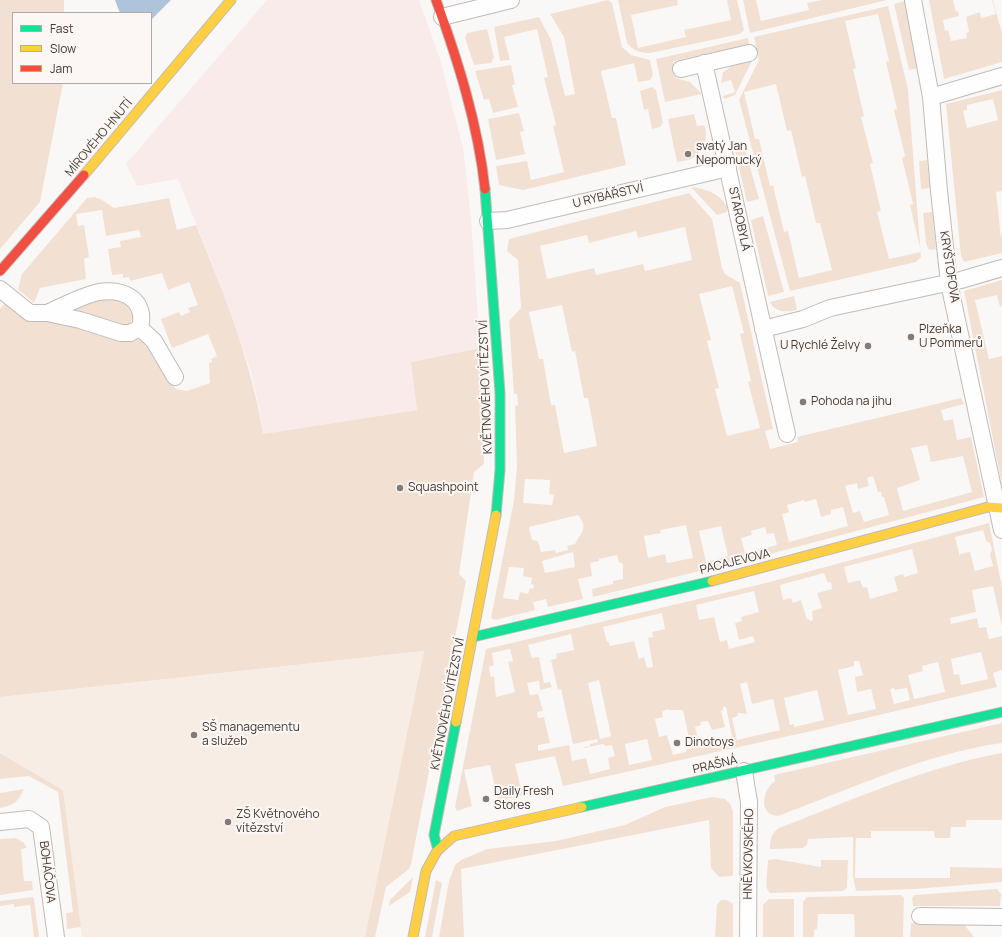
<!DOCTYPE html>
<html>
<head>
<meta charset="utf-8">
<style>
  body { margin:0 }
  #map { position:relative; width:1002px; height:937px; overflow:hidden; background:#faf8f6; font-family:Manrope,sans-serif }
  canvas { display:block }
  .legend { position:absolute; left:12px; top:12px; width:140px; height:72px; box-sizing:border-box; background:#fcf7f4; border:1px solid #b1aba6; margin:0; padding:5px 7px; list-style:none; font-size:12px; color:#413832 }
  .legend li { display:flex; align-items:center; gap:8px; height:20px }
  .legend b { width:20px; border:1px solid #b1aba6 }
</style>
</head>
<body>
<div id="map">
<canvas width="1002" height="937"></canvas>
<ul class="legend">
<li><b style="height:5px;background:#16e098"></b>Fast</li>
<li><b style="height:5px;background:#ffcf43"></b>Slow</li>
<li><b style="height:5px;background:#f24e42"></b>Jam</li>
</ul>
</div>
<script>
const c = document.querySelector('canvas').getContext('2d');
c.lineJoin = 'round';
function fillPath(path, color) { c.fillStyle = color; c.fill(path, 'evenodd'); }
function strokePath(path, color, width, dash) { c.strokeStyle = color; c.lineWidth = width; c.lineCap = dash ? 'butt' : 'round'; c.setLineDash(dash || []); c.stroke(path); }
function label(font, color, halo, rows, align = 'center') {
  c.font = font + ' Manrope,sans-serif'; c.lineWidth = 4; c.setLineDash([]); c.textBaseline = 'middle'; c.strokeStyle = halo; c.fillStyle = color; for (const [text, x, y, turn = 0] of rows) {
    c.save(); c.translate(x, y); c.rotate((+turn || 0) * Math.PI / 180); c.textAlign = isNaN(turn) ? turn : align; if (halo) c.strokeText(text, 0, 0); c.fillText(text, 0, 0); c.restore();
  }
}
const built = new Path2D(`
  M424,651L365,937H82L63,790L0,753V697Z`);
const industrial = new Path2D(`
  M267,0H419L440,59L463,148L471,219L480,348L411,362L417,410L263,434L259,407L251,372L211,261L178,179L137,186L126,164Z`);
const green = new Path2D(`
  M0,0H64V13H13V83H63L40,202L0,249Z
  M608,0L612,3L622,47L631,55L650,60L653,75L650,80L638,82L634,63L601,71L612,118H616L626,165L523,190L499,185L496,166L527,161L531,180L564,172L553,126L556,125L544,78L548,77L537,29L504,37L510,60L500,61L494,27L539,17L551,40L565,96L575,94L564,37L550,14Z
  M618,0H677L678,5L631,15L638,48L686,37L684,30L731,20L727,0H737L744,30L740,34L650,53C641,53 633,51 627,43Z
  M743,0H756L761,21L809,10L807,3L821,0H887L750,33Z
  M929,0H953L956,12L958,11L959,16L943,20L945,31L948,30L951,41L967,38L966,33L969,32L966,17L980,12L981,18L996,14L992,0H994L993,1L1002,33V62L944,79Z
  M905,1L918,68L909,70L894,4Z
  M888,6L908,89L921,257L916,262L790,291L739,100L759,60L754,37ZM878,14L889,61L886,62L897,109L894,110L905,156L902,158L913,204L910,205L921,252L889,259L877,212L881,211L870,164L873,163L861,117L864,116L853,69L856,68L845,21ZM776,84L787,131L791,130L802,177L805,176L816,223H820L832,270L799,278L788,231L784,232L773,185L770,186L759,139H755L744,92Z
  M487,29L494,57L491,63L474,65L465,38L467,33Z
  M748,38L749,45L673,61L676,78L690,82L702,94L665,102L656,59Z
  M752,61L735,95L724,99L723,96L735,92L731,80L721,83L723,72L732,66Z
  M511,65L515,84L512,85L518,107L493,113L489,99L484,100L475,71Z
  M652,87L656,90L663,123L660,127L652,129L648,109L644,110L640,91Z
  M1002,90V191L996,192L1001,238L1002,233V253L964,262L961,256L946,104ZM993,99L998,120L967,128L963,111L967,110V105Z
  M519,113L524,131L520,132L525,154L496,160L488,119Z
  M694,114L697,126L704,125C709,136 704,152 693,158C688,161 682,161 677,162L668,119Z
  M745,149L759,199L747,202L735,151Z
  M927,160L930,188L921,189L919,161Z
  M691,187C707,189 718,193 727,206V212L717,215Z
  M689,193L712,219L722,268L725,274L740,283L773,429L765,431L770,449L798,442L797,437L961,398L964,404L941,410L944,421L953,419L957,440L971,437L984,497L770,554L593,597L592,589L613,584V581L623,579V564L619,562L617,555L599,559V561L590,563L592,576L578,579L583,599L548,607L546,599L533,602L535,610L495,620L491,618L514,500L517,467L515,406L518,405L517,394H514L509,321L521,308L518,260L507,251L509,239ZM685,227L692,260L645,271L643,264L596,275L594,268L547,279L540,246L587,235L589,243L636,231L638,238ZM732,286L744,333L740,334L751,381L748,382L760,428L727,436L715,389L719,388L707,341L711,340L699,294ZM562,305L572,352L575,351L584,398H588L597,446L564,453L555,405H551L543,359H539L529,312ZM927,445L931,462L963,456L972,492L903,511L897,488L920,480L911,448ZM873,476L878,492H881L882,497H884L889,515L864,522L860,511L853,513L845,486L857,483L858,489L869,486L867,478ZM525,479L550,480L549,494L554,495L552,505L523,503ZM816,499L821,517L831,514V510L843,507L848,526L789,542L782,514L789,512L787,505L804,500L805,502ZM578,515C589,527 581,533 575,544L567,546L568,550L556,553L555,550L541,552L538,541L532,540L529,527ZM686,525L693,558L667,563L665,554L648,558L644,536L661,533L660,530ZM721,526L728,556L706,562L699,531ZM765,527L767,534L774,533L777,545L745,553L741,538L752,535L751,531ZM573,552L575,567L545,573L542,561ZM509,567L524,568L523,576L532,578L531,584L534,585L533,589L530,588L528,594L520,592L518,600L503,598Z
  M95,197L102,200L114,208L169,198L177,230L196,225C223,292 252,362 263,434L417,410L411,362L480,348L484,464L474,472L459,574L466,581L411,864L409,869L386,887L375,937H365L424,651L0,697V309L5,303L30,321H64L144,341C160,352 165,373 176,389L187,391L210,383L209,363L212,362L211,359L217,356L208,334L172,348L161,319L179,312L181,316L190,312L188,308L198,305L189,282L168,290L162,273L130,281L129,277L123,278V274L112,275L108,249L121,247L120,241L141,237L139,230L106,236L102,210L76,214L78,226L84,225L89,257L84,259L86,279L40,288L34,303L18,289L22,274L87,198Z
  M932,212L936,249L929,250L926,243L923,213Z
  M763,216L784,292L768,296L751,220Z
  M1002,280V306L1000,307L997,295L975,300L989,359L1002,356V485L964,291Z
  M794,296L797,310C786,312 775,313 770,302Z
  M96,297C111,299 146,302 129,325L121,327L70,312L77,306Z
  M989,523L1002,587V627L993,586L972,590L976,612L950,618L951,624L977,618L979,628L986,627L989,639L1002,636V670L993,673L997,687L816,730L563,786L555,756L515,764L521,789L532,786L533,790L540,788L541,791L498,801L490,765L464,770L472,806L457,811L455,807L486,649L762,584ZM983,530L986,541L990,543L992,550L990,554L993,566L975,571L970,552L960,554V557L955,537ZM912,549L918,573L904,577L903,574L894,577L898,591L870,599L867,587L863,588L860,580L848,583L844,567ZM824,573L828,583L831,582L832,589L817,593L822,608L812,611L813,620L810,621L809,619H807L801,600L793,603L791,598L783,600L780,585ZM754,591L759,612L741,617L742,621L735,623L739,640L753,636L755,642L729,649L727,640L720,642L714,617L699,620L696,605ZM662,613L665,629L652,632L653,637L648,638L653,667L647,668L644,657L639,659L634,641L610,646L608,641L607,642L603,627ZM571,634L574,650L556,654L557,658L551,660L558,690L561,689L573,744L597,739L598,742L590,744V746L584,747V748L603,744L606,746L612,745L615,756L608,758L610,769L590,774L586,758L572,761L569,745L538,751V745L550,743L544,717L538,718L537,712L543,711L538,694L530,695L527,683L539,681L540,690L552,687L550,682L544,683L539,657L532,658L528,645ZM510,649L513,661L508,662L515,692L496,697L494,676L491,677L489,667L494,665L492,653ZM981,652L988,679L961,685L959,674L954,675L951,659ZM854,661H859L863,675L855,677L857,692L871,689L876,709L848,715L838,670L854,666ZM938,662L945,692L914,699L908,675L923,671L922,666ZM599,680L611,736L600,739L588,683ZM747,682L752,704L773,699L780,730L737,740L732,718L738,716V713L747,714L740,684ZM894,688L895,690L907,688L910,700L894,704L890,689ZM817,690L824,720L794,727V724L790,725L784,698ZM723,707H726L733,741L700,748L695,727L701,725L700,722L708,721L712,730L725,727L721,711L723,710ZM667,709L669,710H683L691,748L686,750V752L673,755L667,735L659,737L655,719L663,717L662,712ZM647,739L652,760L629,765L625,744Z
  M1002,723V743C924,754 851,789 778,816C757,815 763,789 775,781L774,775Z
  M0,753L63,790L81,927L67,929L66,913L73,912L58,792L29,776L0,779Z
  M1002,753V820H966V827H951L950,838H935L934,831H871V838H856L855,878H950V867L1002,868V882L915,889L856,891L853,877V837L808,839L807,845L803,848L770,849C770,840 771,833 779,828C852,800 925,767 1002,753Z
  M24,789C18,802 14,805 0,808V793Z
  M712,797L725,799L730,804L733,811V875L731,876L719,877L711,868L709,820L461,869L464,937H439L449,881L455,865L461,860L487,849L556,841L625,825L665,807Z
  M16,838L24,843L27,848L21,849L24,881H32L33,890L0,895V839Z
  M775,859L821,867V860H848L847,888L843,891L770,893L766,887L768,860Z
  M413,877L410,892L389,906L390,900Z
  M436,880L442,883L432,937H425Z
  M997,889L1001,894L1000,906H913L912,898L915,895Z
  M901,895L904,898L903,937H855L854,914H818L817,929L814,930V937H803V902L807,897Z
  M33,897L34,899L39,937H34L30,905L14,907V904L0,906V901Z
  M769,899H794V937H763V905Z
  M721,900H727L733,904V937H715L717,905Z
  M911,923H963L974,937H910Z`);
const water = new Path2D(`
  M115,0H171L151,20V13H120Z`);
const street = new Path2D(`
  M913,0L931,97L939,191L949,283L1002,530
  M442,17L511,0
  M704,63L787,434
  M681,69L749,53
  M931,97L1002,76
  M488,221L507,220L728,168
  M0,289L30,313H47L80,320L121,333H130L140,328C147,300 124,288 99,292C81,296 63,306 47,313
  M140,328L154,341L175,377
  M763,329L803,319L830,308L961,280L1002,268
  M744,771L749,802L748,937
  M0,822L29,819L41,827L56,937
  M920,916L1002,917`);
const fast = new Path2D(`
  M485,189L500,393V470L496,515
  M473,637L712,581
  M582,807L1002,712
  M438,850L434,835L456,722`);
const slow = new Path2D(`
  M84,175L231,0
  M712,581L988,507L1002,508
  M456,722L496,515
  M413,937L426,871L437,851L454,836L582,807`);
const jam = new Path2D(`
  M436,0C458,61 478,124 485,189
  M0,271L84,175`);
const markers = [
  [688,154,4,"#827b77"],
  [911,337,4,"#827b77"],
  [868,346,4,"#827b77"],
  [803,402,4,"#827b77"],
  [400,488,4,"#827b77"],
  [194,735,4,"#827b77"],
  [677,743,4,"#827b77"],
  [486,799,4,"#827b77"],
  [228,822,4,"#827b77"]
];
const streetNames = [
  ["MÍROVÉHO HNUTÍ",99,138,-50],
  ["U RYBÁŘSTVÍ",608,196,-13],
  ["STAROBYLÁ",739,219,78],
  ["KRYŠTOFOVA",949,267,81],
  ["KVĚTNOVÉHO VÍTĚZSTVÍ",486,387,-92],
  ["PACAJEVOVA",735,562,-14],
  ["KVĚTNOVÉHO VÍTĚZSTVÍ",448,704,-79],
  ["PRAŠNÁ",715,765,-13],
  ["HNĚVKOVSKÉHO",749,854,-89],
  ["BOHÁČOVA",47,872,83]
];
const poiNames = [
  ["svatý Jan",696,147],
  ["Nepomucký",696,161],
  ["Plzeňka",919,330],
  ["U Pommerů",919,344],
  ["U Rychlé Želvy",860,346,"right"],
  ["Pohoda na jihu",811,402],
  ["Squashpoint",408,488],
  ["SŠ managementu",202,728],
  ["a služeb",202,742],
  ["Dinotoys",685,743],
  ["Daily Fresh",494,792],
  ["Stores",494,806],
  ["ZŠ Květnového",236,815],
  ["vítězství",236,829]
];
fillPath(built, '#f8ede5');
fillPath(industrial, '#f8ebea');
fillPath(green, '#f2e1d3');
fillPath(water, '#aec4da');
strokePath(street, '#c0bbb7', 18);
strokePath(fast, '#c0bbb7', 11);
strokePath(slow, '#c0bbb7', 11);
strokePath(jam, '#c0bbb7', 11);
strokePath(street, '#fefefe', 16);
strokePath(fast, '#16e098', 9);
strokePath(slow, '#ffcf43', 9);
strokePath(jam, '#f24e42', 9);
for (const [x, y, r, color] of markers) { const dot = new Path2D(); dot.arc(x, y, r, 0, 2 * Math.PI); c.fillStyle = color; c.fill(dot); strokePath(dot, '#fcf7f4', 1.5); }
label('12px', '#413832', '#fcf7f4', streetNames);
label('12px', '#413832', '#fcf7f4', poiNames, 'left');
</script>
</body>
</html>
